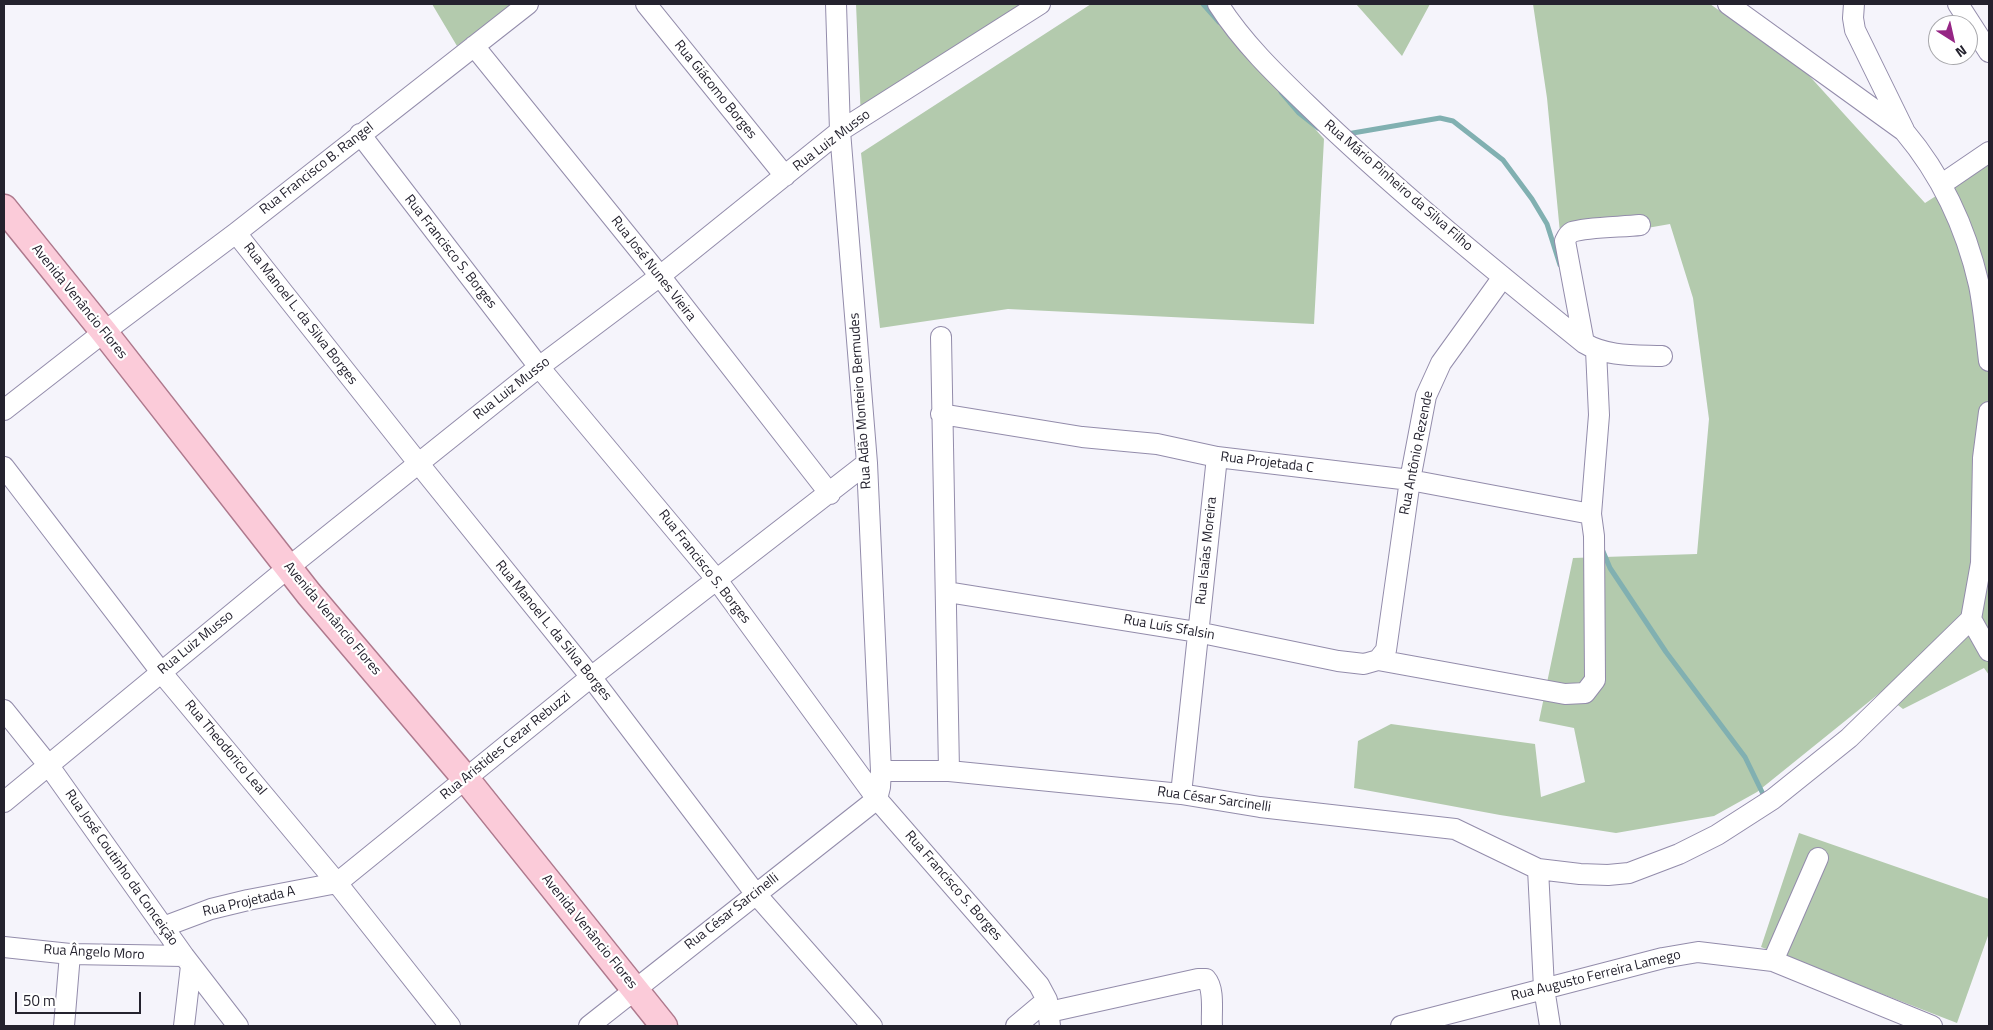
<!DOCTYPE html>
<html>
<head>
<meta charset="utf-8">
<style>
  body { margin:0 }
  #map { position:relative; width:1993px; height:1030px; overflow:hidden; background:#f5f4fb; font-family:"Titillium Web",sans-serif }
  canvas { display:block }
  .frame { position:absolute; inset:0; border:5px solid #24222e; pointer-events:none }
  .north { position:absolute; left:1928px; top:15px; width:50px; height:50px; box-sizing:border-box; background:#fff; border:1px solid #a7a7ab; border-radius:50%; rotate:145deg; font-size:14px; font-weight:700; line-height:20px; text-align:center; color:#24222e }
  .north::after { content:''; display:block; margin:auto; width:18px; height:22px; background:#962685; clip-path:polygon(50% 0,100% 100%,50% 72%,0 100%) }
  .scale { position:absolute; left:15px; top:992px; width:126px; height:22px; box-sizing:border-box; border:2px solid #24222e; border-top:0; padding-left:6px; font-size:15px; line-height:18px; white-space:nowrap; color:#24222e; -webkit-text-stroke:4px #fff; paint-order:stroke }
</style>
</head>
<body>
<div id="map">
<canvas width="1993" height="1030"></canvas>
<div class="frame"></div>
<div class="north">N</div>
<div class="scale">50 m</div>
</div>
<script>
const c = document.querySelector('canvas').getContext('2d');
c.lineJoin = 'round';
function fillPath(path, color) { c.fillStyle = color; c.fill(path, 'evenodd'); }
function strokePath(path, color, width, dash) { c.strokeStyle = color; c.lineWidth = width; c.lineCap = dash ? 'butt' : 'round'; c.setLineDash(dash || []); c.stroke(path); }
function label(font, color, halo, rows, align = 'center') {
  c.font = font + ' "Titillium Web",sans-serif'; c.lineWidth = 4.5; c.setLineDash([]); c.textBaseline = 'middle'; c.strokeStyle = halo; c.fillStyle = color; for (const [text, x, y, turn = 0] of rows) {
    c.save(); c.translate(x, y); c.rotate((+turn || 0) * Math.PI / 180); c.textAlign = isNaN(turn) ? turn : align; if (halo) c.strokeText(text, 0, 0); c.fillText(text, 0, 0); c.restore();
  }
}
const green = new Path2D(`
  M432,4H514L457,46Z
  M856,4H1036L861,119Z
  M1091,4H1204L1324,139L1314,324L1008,309L880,328L861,153Z
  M1356,4H1430L1402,56Z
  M1533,4H1710L1804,70L1925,203L1989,162V675L1984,668L1903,709L1881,692L1757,792L1714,816L1616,833L1500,815L1354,788L1358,741L1391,724L1535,744L1541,797L1585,782L1574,728L1539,721L1573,558L1697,554L1709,419L1693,298L1670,224L1561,243L1547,98Z
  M1799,833L1989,899V933L1957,1023L1761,947Z`);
const stream = new Path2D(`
  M1203,4L1219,22
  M1281,92L1299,113L1318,128
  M1347,134L1440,118L1453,121L1503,160L1532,199L1547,224L1560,265
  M1602,549L1610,568L1666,652L1745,757L1763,794`);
const minor = new Path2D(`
  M646,4L785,176
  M1218,4C1246,48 1285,83 1322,119C1405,198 1495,271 1584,343C1607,357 1636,355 1662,356
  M1728,4L1904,131C1942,176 1966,228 1979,285C1984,310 1986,336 1989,361
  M1854,4L1853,18L1855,30L1904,130
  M1958,4L1989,52
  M474,46L660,276L830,494
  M360,134L539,367L717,580L877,799L1039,985L1047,1000L1050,1026
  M1942,184L1989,152
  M236,233L419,464L591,677L755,893L872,1026
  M941,337L949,771
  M1584,343L1565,241C1567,237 1568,234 1572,232C1586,227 1624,227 1640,225
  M4,410L104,332L236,233L528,4
  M1989,412L1983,458L1981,563L1971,619L1989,651
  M941,414L1082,437L1157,444L1217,457L1410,480L1591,514
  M4,467L161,672L337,883L450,1026
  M947,592L1197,632L1338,661L1364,664L1378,660L1386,650L1410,480L1426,396L1441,363L1503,277
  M1378,660L1565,694L1585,693L1595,680L1594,536L1591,514L1599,415L1596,350
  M4,710L49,766L184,956L238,1026
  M881,771H949L1181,794L1260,807L1455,829L1538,869L1580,874L1608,875L1629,873L1679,854L1717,835L1773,799L1849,738L1971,619
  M1181,794L1217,457
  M4,802L289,567L539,367L660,276L840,131L1040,4
  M1538,869L1544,988L1550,1026
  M163,927L211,909L248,900L337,883L591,677L867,463
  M4,947L70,954L184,956
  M1773,961L1818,858
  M1049,1012L1198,979H1206C1215,989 1211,1013 1212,1026
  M64,1026L70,954
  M184,1026L191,966
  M589,1026L877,799L880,787L881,771L867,463L840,131L836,4
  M1016,1026L1047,1000
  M1401,1026L1663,958L1698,952L1773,961L1932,1026`);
const major = new Path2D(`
  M4,208L104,332L309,594L466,779L664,1026`);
const streetNames = [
  ["Rua Giácomo Borges",715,90,51],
  ["Rua Luiz Musso",832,141,-37],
  ["Rua Francisco B. Rangel",317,169,-38],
  ["Rua Mário Pinheiro da Silva Filho",1398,186,41],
  ["Rua Francisco S. Borges",450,252,52],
  ["Rua José Nunes Vieira",653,269,52],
  ["Avenida Venâncio Flores",79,302,51],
  ["Rua Manoel L. da Silva Borges",300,314,52],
  ["Rua Luiz Musso",512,389,-38],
  ["Rua Adão Monteiro Bermudes",861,401,-94],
  ["Rua Antônio Rezende",1417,453,-79],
  ["Rua Projetada C",1267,463,7],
  ["Rua Isaías Moreira",1207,551,-84],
  ["Rua Francisco S. Borges",704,567,52],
  ["Avenida Venâncio Flores",332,619,50],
  ["Rua Luís Sfalsin",1169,628,10],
  ["Rua Manoel L. da Silva Borges",553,631,51],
  ["Rua Luiz Musso",196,643,-39],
  ["Rua Aristides Cezar Rebuzzi",506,746,-39],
  ["Rua Theodorico Leal",225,748,50],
  ["Rua César Sarcinelli",1214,800,8],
  ["Rua José Coutinho da Conceição",121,868,55],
  ["Rua Francisco S. Borges",953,886,49],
  ["Rua Projetada A",249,902,-13],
  ["Rua César Sarcinelli",732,912,-38],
  ["Avenida Venâncio Flores",589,932,51],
  ["Rua Ângelo Moro",94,953,3],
  ["Rua Augusto Ferreira Lamego",1596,976,-14]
];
fillPath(green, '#b3caad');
strokePath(stream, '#81b0b1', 5);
strokePath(minor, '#938cab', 22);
strokePath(major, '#ae798d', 29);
strokePath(minor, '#fff', 20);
strokePath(major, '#fbcbd9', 26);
label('14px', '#24222e', '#fff', streetNames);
</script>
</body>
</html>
